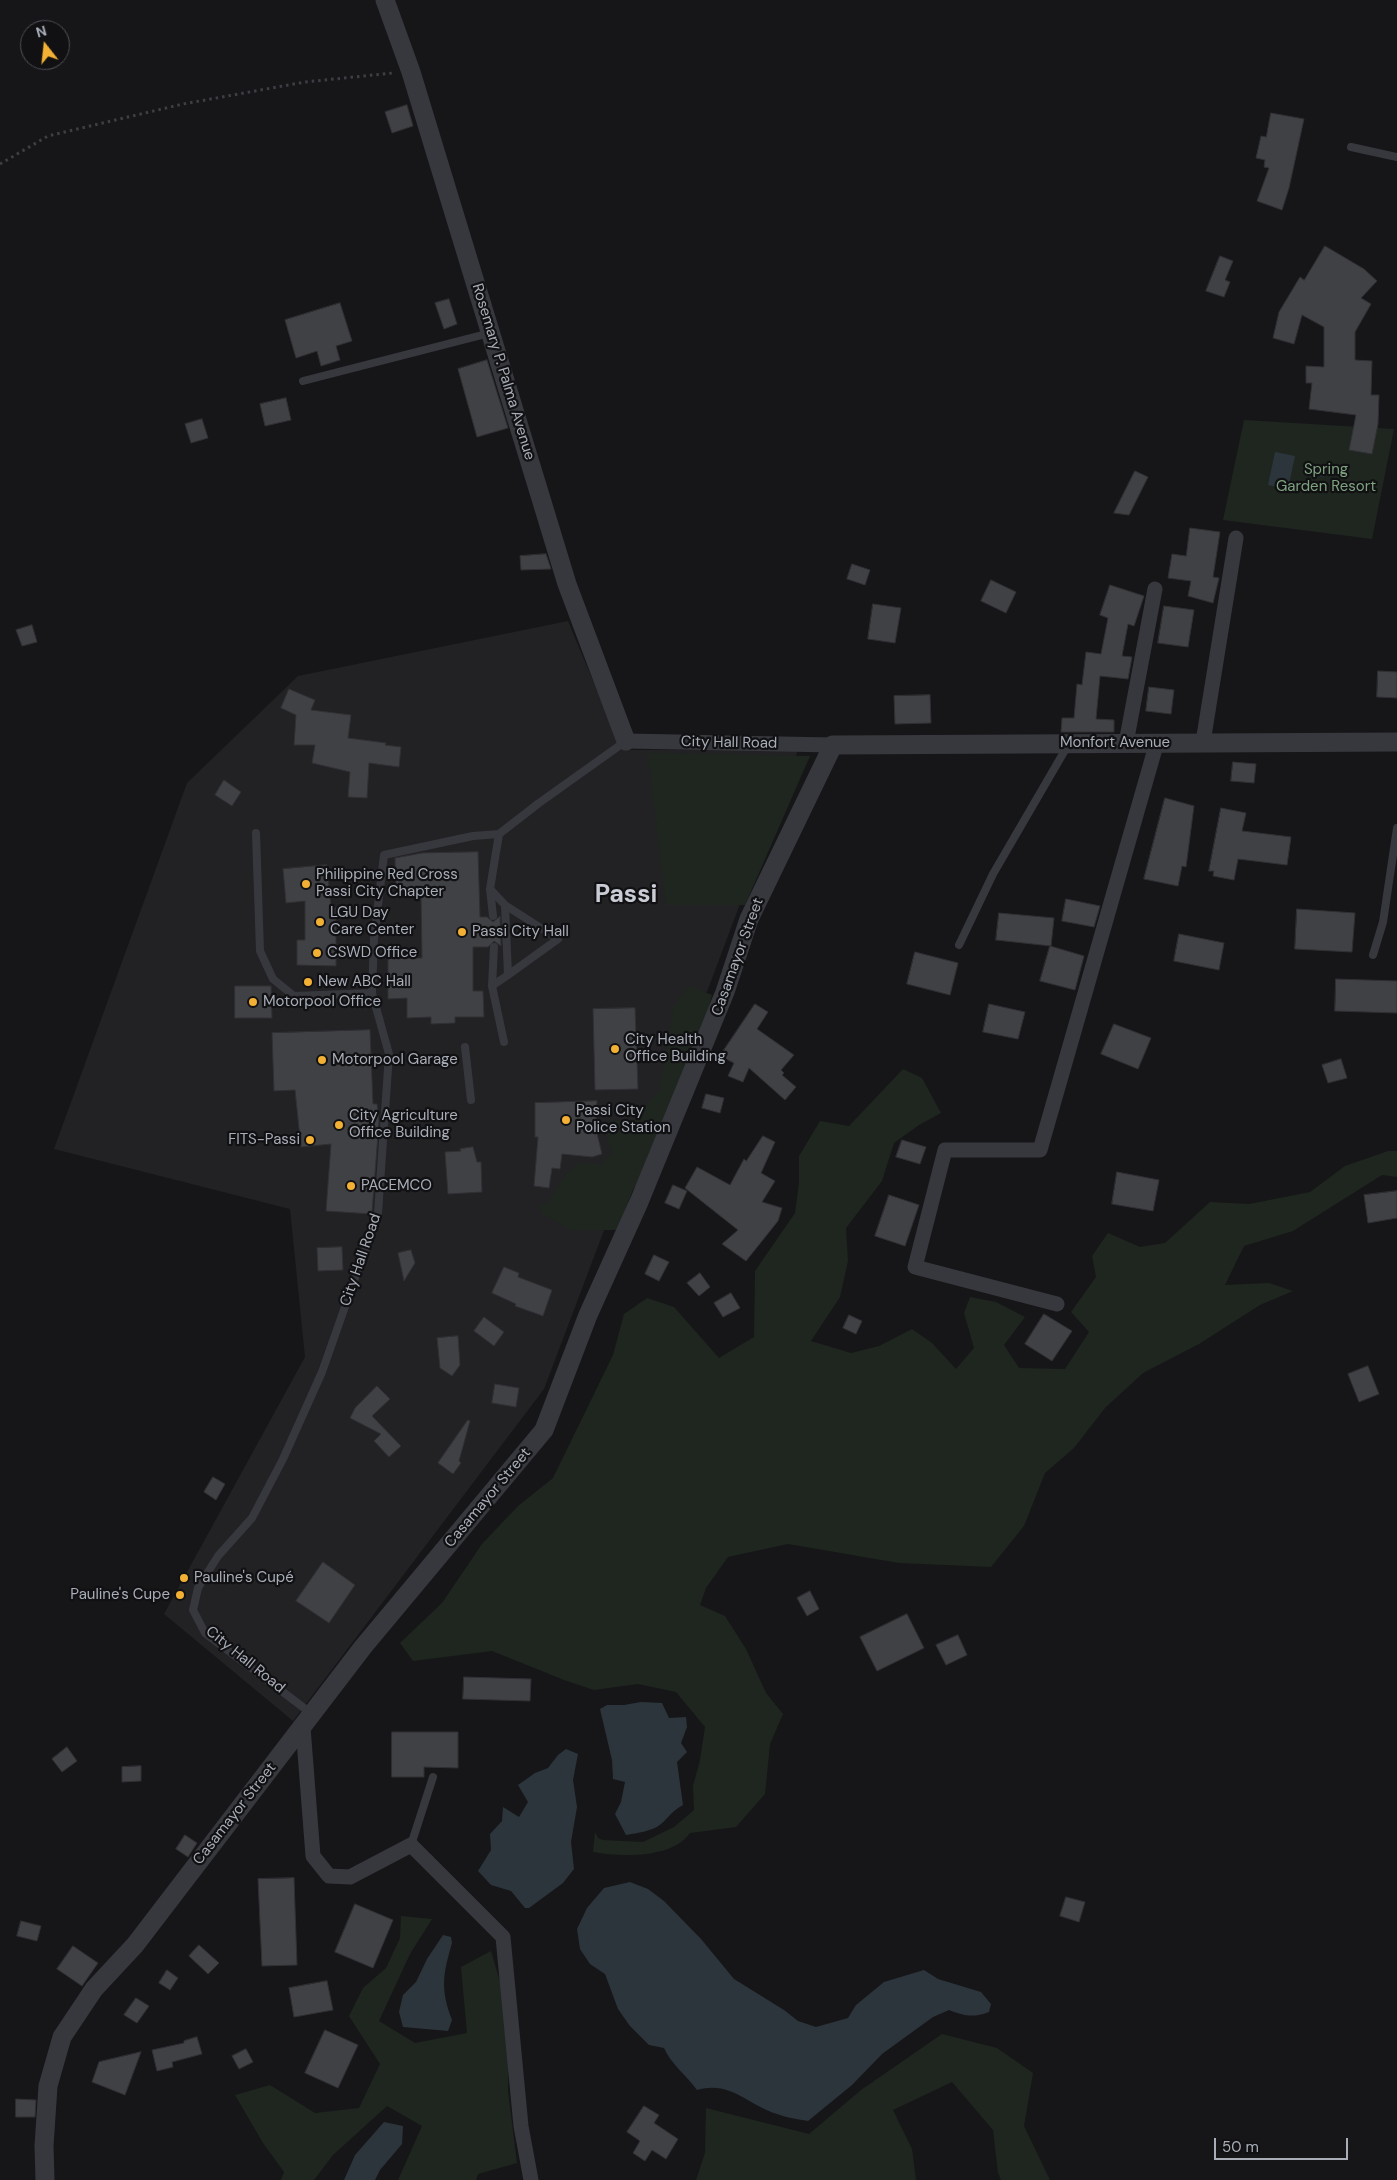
<!DOCTYPE html>
<html>
<head>
<meta charset="utf-8">
<style>
  body { margin:0 }
  #map { position:relative; width:1397px; height:2180px; overflow:hidden; background:#161618; font-family:"DM Sans",sans-serif }
  canvas { display:block }
  .north { position:absolute; left:20px; top:20px; width:50px; height:50px; box-sizing:border-box; background:#111113; border:1px solid #4d4f55; border-radius:50%; rotate:344deg; font-size:14px; font-weight:700; line-height:20px; text-align:center; color:#a8adb8 }
  .north::after { content:''; display:block; margin:auto; width:18px; height:22px; background:#f2b134; clip-path:polygon(50% 0,100% 100%,50% 72%,0 100%) }
  .scale { position:absolute; left:1214px; top:2138px; width:134px; height:22px; box-sizing:border-box; border:2px solid #a8adb8; border-top:0; padding-left:6px; font-size:15px; line-height:18px; white-space:nowrap; color:#a8adb8; -webkit-text-stroke:4px #111113; paint-order:stroke }
</style>
</head>
<body>
<div id="map">
<canvas width="1397" height="2180"></canvas>
<div class="north">N</div>
<div class="scale">50 m</div>
</div>
<script>
const c = document.querySelector('canvas').getContext('2d');
c.lineJoin = 'round';
function fillPath(path, color) { c.fillStyle = color; c.fill(path, 'evenodd'); }
function strokePath(path, color, width, dash) { c.strokeStyle = color; c.lineWidth = width; c.lineCap = dash ? 'butt' : 'round'; c.setLineDash(dash || []); c.stroke(path); }
function label(font, color, halo, rows, align = 'center') {
  c.font = font + ' "DM Sans",sans-serif'; c.lineWidth = 4.5; c.setLineDash([]); c.textBaseline = 'middle'; c.strokeStyle = halo; c.fillStyle = color; for (const [text, x, y, turn = 0] of rows) {
    c.save(); c.translate(x, y); c.rotate((+turn || 0) * Math.PI / 180); c.textAlign = isNaN(turn) ? turn : align; if (halo) c.strokeText(text, 0, 0); c.fillText(text, 0, 0); c.restore();
  }
}
const built = new Path2D(`
  M568,621L622,750H798L708,989L611,1212L544,1389L293,1721L164,1614L305,1357L290,1209L54,1149L187,783L298,676Z`);
const green = new Path2D(`
  M1244,420L1394,429L1372,539L1223,520Z
  M648,753L810,756L745,905H666Z
  M689,986L712,995L708,1012L662,1141L632,1192L618,1230H571L543,1214L540,1205L549,1202L567,1172L579,1163L602,1164L612,1152L606,1136L609,1121L639,1120L647,1103L659,1092L674,1006Z
  M903,1069L922,1078L941,1113L919,1125L894,1143L882,1181L846,1228L848,1261L840,1297L811,1341L851,1353L879,1346L912,1329L932,1343L956,1369L974,1348L964,1313L970,1297L996,1302L1025,1317L1004,1345L1019,1368L1065,1369L1089,1332L1071,1312L1096,1277L1092,1256L1108,1233L1140,1247L1165,1243L1210,1202L1249,1204L1310,1192L1345,1166L1388,1151H1397V1177L1382,1175L1293,1231L1244,1246L1225,1285L1269,1283L1293,1291L1260,1305L1199,1344L1143,1373L1105,1408L1074,1448L1045,1473L1024,1526L991,1567L899,1563L788,1544L728,1557L706,1588L700,1605L725,1616L746,1649L766,1693L783,1714L770,1744L765,1794L736,1827L690,1833C672,1859 621,1857 593,1852L595,1832L598,1838L603,1840L643,1842L674,1827L694,1810L693,1786L700,1760L705,1727L676,1692L638,1684L594,1690L564,1680L492,1651L413,1661L400,1643L442,1603L482,1544L518,1506L553,1478L613,1355L624,1314L647,1298L674,1307L719,1358L754,1337L755,1271L795,1213L799,1183V1156L820,1121L849,1126Z
  M401,1916L432,1919L410,1954L379,2021L415,2043L467,2033L461,1967L491,1951L509,2013L508,2091L517,2163L478,2174L476,2180H398L422,2126L387,2106L333,2155L314,2180H281L284,2172L263,2143L235,2095L270,2085L315,2113L359,2108L380,2064L349,2016L363,1988L386,1968L400,1938Z
  M942,2034L997,2048L1033,2073L1024,2126L1050,2180H1001L998,2173L993,2130L952,2082L893,2110L912,2149L916,2180H696L705,2153L706,2108L809,2134L861,2090Z`);
const water = new Path2D(`
  M1275,452L1295,456L1288,489L1268,485Z
  M1304,464H1314L1327,468V473L1324,477L1318,476L1314,473L1307,475L1302,471Z
  M641,1702L662,1703L669,1718L686,1717L687,1727L681,1743L687,1752L677,1762L683,1805C672,1811 670,1816 661,1824C653,1831 637,1833 626,1835L615,1814L621,1802L625,1782L613,1779L612,1760L600,1709L607,1705H624Z
  M566,1749L578,1754L573,1780L577,1807L571,1842L574,1869L563,1883L529,1908H525L511,1891L491,1885L478,1871L491,1850L490,1834L502,1821L503,1807L519,1817L528,1802L518,1785L535,1773L548,1768L558,1755Z
  M630,1882L648,1889L664,1901L701,1939L734,1979L784,2010L798,2021L816,2027L848,2018L856,2005L884,1982L924,1970L938,1979L981,1992L991,2004L989,2012C973,2018 964,2016 949,2010L933,2017L882,2054L852,2085L808,2121C798,2119 787,2118 777,2114C748,2105 730,2080 697,2090C686,2075 671,2064 664,2048L649,2045L630,2026L618,2009L605,1974L590,1964L580,1949L577,1929L587,1908L604,1888Z
  M443,1935L451,1937L452,1943C443,1974 440,1989 452,2020L448,2031L403,2027L399,2012L403,1995L416,1982L427,1959Z
  M384,2122L403,2126L402,2144L380,2170L375,2180H344L355,2155Z`);
const building = new Path2D(`
  M407,105L413,126L392,133L385,112Z
  M1271,113L1304,119L1289,188L1282,210L1257,201L1269,168L1264,167L1265,160L1256,158L1261,136L1266,137Z
  M1325,246L1364,269L1377,281L1361,298L1371,304L1355,332V360L1372,361L1371,395H1379L1378,424L1372,454L1349,450L1356,415L1309,409L1312,383H1306V366L1324,367V327L1302,315L1294,344L1273,338L1279,312L1300,277L1304,280Z
  M1220,256L1233,261L1225,280L1230,282L1224,297L1206,291Z
  M449,299L457,324L444,329L435,303Z
  M340,303L352,341L336,346L340,360L321,366L317,351L296,358L285,320Z
  M487,360L508,428L477,437L458,369Z
  M286,398L291,420L265,426L260,404Z
  M202,419L208,438L191,443L185,424Z
  M1135,471L1148,477L1129,515L1114,513Z
  M1190,528L1220,532L1213,577L1219,578L1213,603L1188,596L1191,581L1168,578L1172,554L1186,556Z
  M546,554L551,569L521,570L520,556Z
  M852,564L870,570L865,585L847,579Z
  M991,580L1016,592L1006,613L981,601Z
  M1110,585L1144,596L1134,626L1128,624L1122,656L1132,657L1128,679L1100,676L1096,719L1114,720V732H1061L1062,718H1074L1077,684L1082,685L1086,652L1101,654L1108,618L1100,615Z
  M873,604L901,608L895,643L868,639Z
  M1164,606L1194,610L1188,647L1158,643Z
  M32,625L37,642L22,646L16,630Z
  M1378,671L1397,672V698L1377,697Z
  M1149,687L1174,690L1171,714L1146,711Z
  M289,689L315,700L311,710L351,715L348,738L386,743L385,745L401,747L399,767L369,763L367,798L348,797L350,772L312,763L315,745H294L296,715L281,708Z
  M930,695L931,723L895,724L894,696Z
  M1233,762L1256,764L1254,783L1231,781Z
  M224,780L241,792L232,806L215,795Z
  M1165,798L1194,806L1186,867L1182,866L1178,886L1144,879Z
  M1221,808L1246,813L1242,831L1291,837L1287,865L1238,859L1234,880L1213,876L1214,871H1209Z
  M478,852L480,917H487L493,922L500,916L501,946L494,941L488,947H473V991H483L484,1017H455V1023L431,1024V1017L407,1018V998L388,999V958H422L421,896L396,897L395,858L422,853Z
  M327,865L331,908H336V966L297,965V940H305V901L286,903L283,869Z
  M1066,899L1100,906L1094,927L1062,921Z
  M1297,909L1355,913L1352,952L1295,949Z
  M999,913L1054,918L1051,946L996,940Z
  M1179,934L1224,943L1219,970L1174,961Z
  M1050,946L1084,956L1075,990L1040,981Z
  M915,952L958,963L950,995L907,984Z
  M1336,979L1397,981V1013L1335,1011Z
  M235,986H271L272,1018H235Z
  M755,1004L768,1012L757,1029L794,1055L781,1070L784,1073L782,1075L796,1087L785,1100L749,1068L743,1082L728,1076L734,1063L720,1056Z
  M989,1004L1025,1012L1018,1039L983,1032Z
  M635,1008L638,1089L595,1090L593,1009Z
  M1114,1024L1151,1038L1138,1069L1101,1054Z
  M370,1030L373,1104H377L379,1121L372,1212V1214L326,1211L331,1144L301,1147L295,1090L274,1091L272,1033Z
  M1341,1059L1347,1078L1328,1083L1322,1065Z
  M706,1094L724,1098L720,1113L702,1108Z
  M597,1101L596,1129L602,1154L592,1157L562,1154L560,1169L552,1168L549,1188L534,1186L538,1137H535V1103Z
  M763,1136L775,1142L761,1173L775,1181L762,1202L782,1208L778,1221L746,1261L722,1244L738,1230L685,1188L697,1167L730,1185L744,1159L746,1161Z
  M902,1140L926,1147L920,1164L896,1157Z
  M473,1147L477,1162H481L482,1192L448,1194L445,1152L461,1151L460,1149Z
  M1117,1172L1159,1180L1153,1211L1112,1204Z
  M673,1185L687,1191L679,1209L665,1203Z
  M1397,1191V1218L1368,1223L1364,1195Z
  M889,1195L919,1205L905,1246L875,1236Z
  M342,1247L343,1270L318,1271L317,1248Z
  M411,1250L415,1263L404,1281L398,1253Z
  M654,1255L669,1262L659,1281L645,1274Z
  M504,1267L519,1273L518,1277L552,1290L543,1316L515,1306L516,1304L492,1293Z
  M700,1273L710,1287L699,1296L687,1283Z
  M731,1293L740,1308L723,1317L714,1303Z
  M1044,1314L1072,1331L1052,1361L1025,1344Z
  M849,1315L862,1321L856,1334L843,1328Z
  M484,1317L504,1332L494,1346L474,1331Z
  M458,1336L460,1365L452,1376L440,1368L437,1338Z
  M1368,1366L1379,1394L1359,1402L1348,1374Z
  M495,1384L519,1388L516,1407L492,1403Z
  M377,1386L390,1399L372,1416L401,1446L389,1457L374,1441L381,1434L350,1418L355,1408Z
  M468,1420L470,1421L459,1461L461,1463L453,1474L438,1463Z
  M213,1477L225,1484L216,1500L204,1492Z
  M323,1562L355,1585L329,1623L296,1601Z
  M810,1591L819,1609L807,1616L797,1598Z
  M907,1614L924,1648L877,1671L860,1637Z
  M958,1635L967,1655L946,1665L936,1645Z
  M464,1677L531,1679L530,1701L463,1699Z
  M392,1732H458V1768L424,1767V1777H392Z
  M67,1747L77,1761L62,1772L52,1759Z
  M141,1766V1781L122,1782V1767Z
  M185,1835L197,1843L188,1857L176,1849Z
  M294,1878L297,1965L262,1966L258,1879Z
  M1066,1897L1085,1902L1079,1922L1060,1916Z
  M355,1904L393,1920L373,1968L335,1952Z
  M21,1921L41,1926L37,1941L17,1936Z
  M199,1945L219,1963L208,1974L189,1956Z
  M73,1946L98,1963L82,1986L57,1969Z
  M167,1970L178,1978L170,1990L159,1983Z
  M327,1981L333,2010L294,2017L289,1988Z
  M136,1998L149,2006L137,2023L124,2015Z
  M325,2030L358,2045L338,2088L305,2073Z
  M197,2037L202,2054L172,2062L173,2067L157,2071L152,2050L184,2043V2041Z
  M246,2049L253,2062L239,2069L232,2056Z
  M141,2052L125,2095L92,2082L99,2062Z
  M16,2099L36,2100L35,2117H16Z
  M644,2106L659,2115L654,2123L678,2139L666,2159L652,2150L645,2161L633,2153L640,2141L627,2132Z`);
const path = new Path2D(`
  M0,164L48,136L183,104L305,82L393,73`);
const service = new Path2D(`
  M1351,147L1397,157
  M303,381L490,333
  M256,833L260,951L273,979L294,996L372,993
  M499,834L539,803L626,741
  M490,889L505,905L508,975L492,986
  M505,905L558,939L508,975
  M493,916L490,889L499,834
  M959,945L993,874L1068,745
  M494,947L492,986L504,1042
  M1373,955L1383,922L1397,828
  M465,1047L471,1100
  M312,1714L205,1633L193,1610L198,1588L218,1556L252,1518L283,1459L322,1372L378,1213L389,1054L372,993L374,939L384,855L473,836L499,834
  M411,1845L433,1777`);
const minor = new Path2D(`
  M626,741L833,745
  M1203,742L1236,538
  M1126,743L1155,589
  M1057,1304L915,1267L945,1150H1040L1157,742
  M303,1727L313,1856L329,1876L350,1877L411,1845L503,1937L521,2126L531,2180`);
const tertiary = new Path2D(`
  M385,0L411,72L567,584L626,741
  M45,2180L44,2146L48,2086L62,2037L94,1989L135,1945L363,1647L544,1430L588,1315L639,1202L725,992L749,919L833,745L1397,742`);
const markers = [
  [306,884,5,"#f2b134"],
  [320,922,5,"#f2b134"],
  [462,932,5,"#f2b134"],
  [317,953,5,"#f2b134"],
  [308,982,5,"#f2b134"],
  [253,1002,5,"#f2b134"],
  [615,1049,5,"#f2b134"],
  [322,1060,5,"#f2b134"],
  [566,1120,5,"#f2b134"],
  [339,1125,5,"#f2b134"],
  [310,1140,5,"#f2b134"],
  [351,1186,5,"#f2b134"],
  [184,1578,5,"#f2b134"],
  [180,1595,5,"#f2b134"]
];
const streetNames = [
  ["Rosemary P. Palma Avenue",503,372,73],
  ["City Hall Road",729,743,1],
  ["Monfort Avenue",1115,743],
  ["Casamayor Street",738,957,-70],
  ["City Hall Road",361,1260,-71],
  ["Casamayor Street",488,1498,-50],
  ["City Hall Road",245,1660,39],
  ["Casamayor Street",235,1814,-52]
];
const parkNames = [
  ["Spring",1326,470],
  ["Garden Resort",1326,487]
];
const poiNames = [
  ["Philippine Red Cross",316,875],
  ["Passi City Chapter",316,892],
  ["LGU Day",330,913],
  ["Care Center",330,930],
  ["Passi City Hall",472,932],
  ["CSWD Office",327,953],
  ["New ABC Hall",318,982],
  ["Motorpool Office",263,1002],
  ["City Health",625,1040],
  ["Office Building",625,1057],
  ["Motorpool Garage",332,1060],
  ["Passi City",576,1111],
  ["Police Station",576,1128],
  ["City Agriculture",349,1116],
  ["Office Building",349,1133],
  ["FITS-Passi",300,1140,"right"],
  ["PACEMCO",361,1186],
  ["Pauline's Cupé",194,1578],
  ["Pauline's Cupe",170,1595,"right"]
];
const townNames = [
  ["Passi",626,895]
];
fillPath(built, '#222225');
fillPath(green, '#1e261f');
fillPath(water, '#2c353c');
fillPath(building, '#404145');
strokePath(building, '#303034', 1);
strokePath(path, '#3d3f44', 3, [2.5, 4]);
strokePath(service, '#37383d', 8);
strokePath(minor, '#37383d', 15);
strokePath(tertiary, '#37383d', 19);
for (const [x, y, r, color] of markers) { const dot = new Path2D(); dot.arc(x, y, r, 0, 2 * Math.PI); c.fillStyle = color; c.fill(dot); strokePath(dot, '#111113', 2); }
label('15px', '#a8adb8', '#111113', streetNames);
label('15px', '#7fa381', '#111113', parkNames);
label('15px', '#a8adb8', '#111113', poiNames, 'left');
label('bold 25px', '#c9ccd4', '#111113', townNames);
</script>
</body>
</html>
